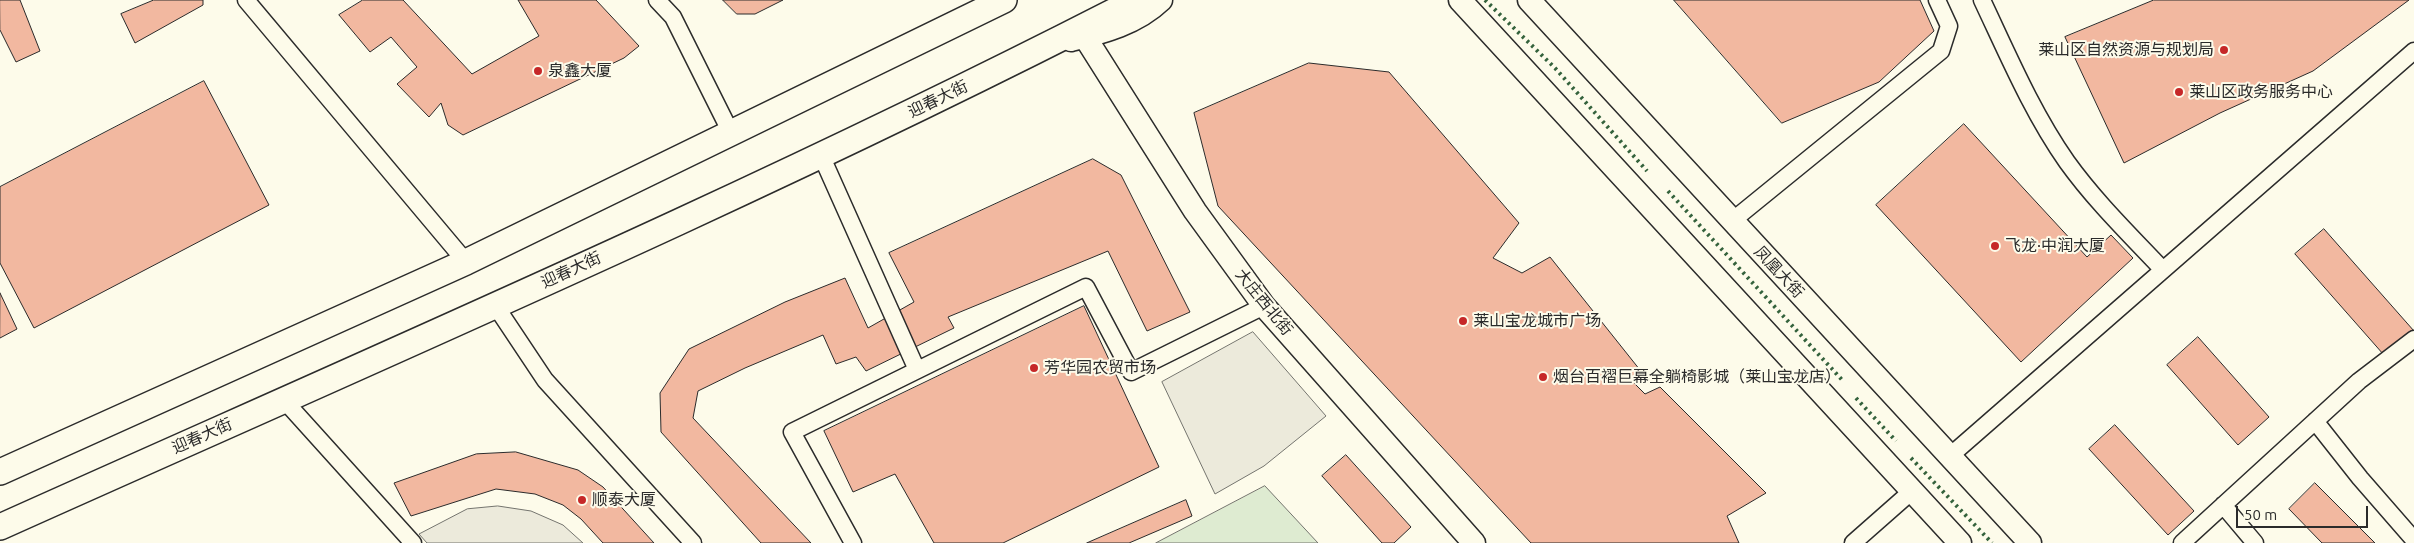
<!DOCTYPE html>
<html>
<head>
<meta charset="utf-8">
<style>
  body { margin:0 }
  #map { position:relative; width:2414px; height:543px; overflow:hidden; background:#fdfbea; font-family:Ubuntu,sans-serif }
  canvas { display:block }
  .scale { position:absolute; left:2236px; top:506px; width:132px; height:22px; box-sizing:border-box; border:2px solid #2b2b2b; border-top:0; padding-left:6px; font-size:15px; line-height:18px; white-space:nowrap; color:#2b2b2b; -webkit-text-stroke:4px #fdfbea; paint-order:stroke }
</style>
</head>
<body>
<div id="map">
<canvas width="2414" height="543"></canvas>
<div class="scale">50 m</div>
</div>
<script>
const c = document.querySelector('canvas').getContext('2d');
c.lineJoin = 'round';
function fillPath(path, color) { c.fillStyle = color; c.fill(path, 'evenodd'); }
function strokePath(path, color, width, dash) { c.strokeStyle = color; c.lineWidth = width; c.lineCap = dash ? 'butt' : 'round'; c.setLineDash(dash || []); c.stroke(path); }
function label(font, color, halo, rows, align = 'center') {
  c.font = font + ' Ubuntu,"Noto Sans SC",sans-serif'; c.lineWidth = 4; c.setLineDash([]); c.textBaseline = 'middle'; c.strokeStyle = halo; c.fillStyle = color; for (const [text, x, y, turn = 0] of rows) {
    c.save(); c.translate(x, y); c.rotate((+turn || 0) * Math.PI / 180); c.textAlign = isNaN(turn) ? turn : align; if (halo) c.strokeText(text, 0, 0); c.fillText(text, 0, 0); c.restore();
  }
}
const green = new Path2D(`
  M1265,486L1318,543H1156Z`);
const parking = new Path2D(`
  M1253,332L1326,416L1264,466L1215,494L1162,382Z
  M498,506L531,511L563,525L583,543H427L419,534L467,509Z`);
const building = new Path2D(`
  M0,0H20L40,51L16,62L0,30Z
  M154,0H203V5L135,43L121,14Z
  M363,0H403L472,74L539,36L518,0H596L639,46L624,58L463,135L448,125L441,103L429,117L397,84L417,67L391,37L370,52L339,15Z
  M723,0H783L755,14H737Z
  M1674,0H1920L1934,31L1879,82L1782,123Z
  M2154,0H2409L2313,71L2220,113L2124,163L2065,37Z
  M1309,63L1389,72L1519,223L1493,258L1522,273L1550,257L1640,370L1631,380L1645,394L1660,387L1766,493L1727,516L1739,543H1531L1218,206L1194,113Z
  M204,81L269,205L34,328L0,263V187Z
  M1964,124L2087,257L2111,235L2133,258L2021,362L1876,205Z
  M1093,159L1121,175L1190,312L1147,331L1108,251L948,317L954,328L866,371L856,357L836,364L823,335L745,368L698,391L693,418L811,543H761L661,432L660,393L689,349L785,302L845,278L868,328L914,302L889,253Z
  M2324,229L2414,331L2391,363L2295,254Z
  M0,293L17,329L0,338Z
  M1084,306L1159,467L1003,543H934L895,474L853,492L824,431Z
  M2198,337L2269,417L2238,445L2167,365Z
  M2115,425L2194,511L2168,535L2089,449Z
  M516,452L578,470L603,487L654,543H603L581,519L563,505L535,494L496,489L411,516L394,483L476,454Z
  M1346,455L1411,527L1394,543H1382L1322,476Z
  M2315,483L2375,543H2322L2289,509Z
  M1186,500L1192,516L1129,543H1087Z`);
const street = new Path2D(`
  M246,0L466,262
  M657,0L673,17L731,133
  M1982,0C2008,55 2032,112 2067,162C2095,201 2130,235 2163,270
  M821,155L917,370
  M1732,221L1941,51L1949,26L1937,0
  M495,305L545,380L693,543
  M283,399L413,543
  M2315,421L2360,478L2414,540
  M1950,456L2414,51
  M2223,505L2255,543
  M853,543L792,432L1086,287L1131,372L1264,306
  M1853,543L1912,491
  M2182,543L2359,381L2414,339`);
const secondary = new Path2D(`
  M1460,0L1960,543
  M1529,0L2030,543
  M1085,37L1195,211L1264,306L1474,543
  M1071,40C1103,32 1136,24 1161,0`);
const primary = new Path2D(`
  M0,472L466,262L1004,0
  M0,527C381,356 765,191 1136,0`);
const hedge = new Path2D(`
  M1485,0L1555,68L1647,171
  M1668,191L1844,382
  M1856,398L1896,441
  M1911,458L1992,543`);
const markers = [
  [2224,50,5,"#c62828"],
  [538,71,5,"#c62828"],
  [2179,92,5,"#c62828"],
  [1995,246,5,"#c62828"],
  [1463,321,5,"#c62828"],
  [1034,368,5,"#c62828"],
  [1543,377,5,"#c62828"],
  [582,500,5,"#c62828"]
];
const poiNames = [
  ["莱山区自然资源与规划局",2214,50,"right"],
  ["泉鑫大厦",548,71],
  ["莱山区政务服务中心",2189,92],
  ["飞龙·中润大厦",2005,246],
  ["莱山宝龙城市广场",1473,321],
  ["芳华园农贸市场",1044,368],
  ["烟台百褶巨幕全躺椅影城（莱山宝龙店）",1553,377],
  ["顺泰大厦",592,500]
];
const streetNames = [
  ["迎春大街",938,99,-26],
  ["迎春大街",571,270,-25],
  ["凤凰大街",1779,272,47],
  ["大庄西北街",1264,302,51],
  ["迎春大街",202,436,-24]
];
fillPath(green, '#deebd1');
strokePath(green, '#74746e', 1);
fillPath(parking, '#eceadb');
strokePath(parking, '#74746e', 1);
fillPath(building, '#f2b8a0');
strokePath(building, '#2b2b2b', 1);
strokePath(street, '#2b2b2b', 19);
strokePath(secondary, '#2b2b2b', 25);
strokePath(primary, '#2b2b2b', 28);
strokePath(street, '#fdfbea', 16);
strokePath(secondary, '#fdfbea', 22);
strokePath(primary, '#fdfbea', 25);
strokePath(hedge, '#34623c', 4, [2.5, 4]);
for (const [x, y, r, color] of markers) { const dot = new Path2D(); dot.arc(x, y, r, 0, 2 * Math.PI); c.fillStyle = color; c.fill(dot); strokePath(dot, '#fdfbea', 2); }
label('16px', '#2b2b2b', '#fdfbea', poiNames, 'left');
label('16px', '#2b2b2b', '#fdfbea', streetNames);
</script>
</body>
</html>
